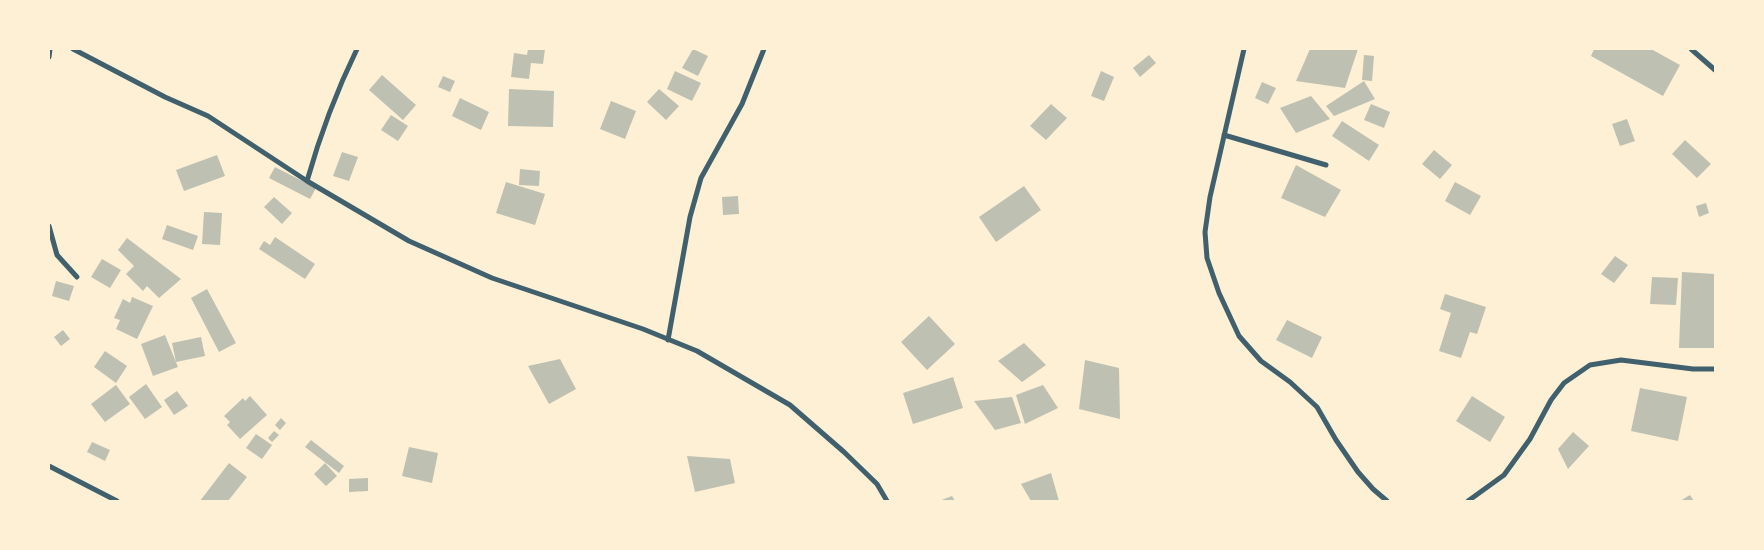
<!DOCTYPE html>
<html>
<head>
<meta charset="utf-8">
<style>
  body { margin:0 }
  #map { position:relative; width:1764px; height:550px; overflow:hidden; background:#fdf0d5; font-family:"Golos Text",sans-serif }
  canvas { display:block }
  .frame { position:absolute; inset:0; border:50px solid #fdf0d5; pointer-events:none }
</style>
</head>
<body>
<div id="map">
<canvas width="1764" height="550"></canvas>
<div class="frame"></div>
</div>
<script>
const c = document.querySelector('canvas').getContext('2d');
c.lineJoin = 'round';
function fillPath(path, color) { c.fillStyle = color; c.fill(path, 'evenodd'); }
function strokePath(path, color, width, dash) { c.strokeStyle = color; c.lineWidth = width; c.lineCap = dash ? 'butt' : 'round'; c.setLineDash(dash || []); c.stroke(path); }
const building = new Path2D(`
  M528,49H545L543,64L531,63L529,79L511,77L514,53L527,55Z
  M693,49L708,56L698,76L682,68Z
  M1310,49H1358L1345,88L1296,81Z
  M1594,49H1651L1680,65L1663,96L1591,56Z
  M1149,55L1156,63L1140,77L1133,68Z
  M1364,55L1374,56L1372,81L1362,80Z
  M675,71L701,83L692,101L667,89Z
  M1101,71L1114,77L1104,101L1091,96Z
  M382,75L416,105L403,120L369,90Z
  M443,76L455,81L450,92L438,87Z
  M1364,81L1375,99L1334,116L1326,106Z
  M1262,82L1276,88L1268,104L1255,98Z
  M509,89L554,91L553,127L508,126Z
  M659,89L679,106L666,120L647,102Z
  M1311,96L1330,119L1296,133L1280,108Z
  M460,98L489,112L481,130L452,116Z
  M611,101L636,111L625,139L600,129Z
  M1051,104L1067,118L1046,140L1030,126Z
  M1371,104L1390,112L1384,128L1364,120Z
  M391,115L408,126L398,141L381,130Z
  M1627,119L1635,141L1620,146L1612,124Z
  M1342,121L1379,145L1369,161L1332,136Z
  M1685,140L1711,164L1697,178L1672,154Z
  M1434,150L1452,165L1440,179L1422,164Z
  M342,152L358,157L349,181L333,176Z
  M217,155L225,176L184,191L176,170Z
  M1296,165L1341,190L1325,217L1281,198Z
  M275,167L316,188L310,199L269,178Z
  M520,169L540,171L539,186L519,185Z
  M506,182L545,194L535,225L496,213Z
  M1455,182L1481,196L1470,215L1445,201Z
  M1024,186L1041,210L996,242L979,217Z
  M738,196L739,214L723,215L722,197Z
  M274,197L292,213L282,224L264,207Z
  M1706,203L1709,213L1699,217L1696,206Z
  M204,212L222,213L220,245L202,244Z
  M167,225L198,236L193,250L162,239Z
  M275,237L315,264L305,279L259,249L264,241L270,245Z
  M127,238L181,279L159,298L147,286L143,291L126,274L134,266L118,250Z
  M1615,256L1628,265L1614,283L1601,274Z
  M102,259L121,270L110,288L91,277Z
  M1682,272L1715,274V348H1679Z
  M1652,277L1678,278L1676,305L1650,304Z
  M56,281L74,286L69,301L52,296Z
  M207,289L236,343L219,352L191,298Z
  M1445,294L1486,307L1477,334L1470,332L1461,358L1439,351L1451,313L1440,309Z
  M132,297L153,306L137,339L116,329L120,320L114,318L123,299L130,303Z
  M929,316L955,344L927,370L901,342Z
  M1287,320L1322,337L1312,358L1276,340Z
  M63,330L70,339L61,346L54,337Z
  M165,335L178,367L153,376L141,344Z
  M201,337L205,356L176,362L172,343Z
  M1024,343L1046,365L1022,382L998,361Z
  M105,351L127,366L116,383L94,367Z
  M560,359L576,389L549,404L528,366Z
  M1085,360L1119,368L1120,419L1079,409Z
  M953,377L963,408L913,424L903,393Z
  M146,384L162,407L145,419L129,397Z
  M116,385L130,404L105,422L91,404Z
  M1043,385L1058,408L1025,424L1016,395Z
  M1640,388L1687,397L1678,441L1631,431Z
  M177,391L188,406L174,415L164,400Z
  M250,396L267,415L240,439L227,425L230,422L224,416L243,398L245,401Z
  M1472,396L1505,417L1490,442L1456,421Z
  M1012,397L1021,423L995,430L974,401Z
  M281,418L286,423L280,430L275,425Z
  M274,431L279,435L272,442L268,438Z
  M1573,432L1589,446L1568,469L1558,449Z
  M256,434L272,445L262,459L246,448Z
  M311,440L344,466L339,473L305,447Z
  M92,442L110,450L105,461L87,452Z
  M409,447L438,453L432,483L402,476Z
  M687,456L730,459L735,483L695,492Z
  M229,463L247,477L228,501H200Z
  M325,463L337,476L326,486L314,474Z
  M1051,473L1059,501H1031L1021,484Z
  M368,478V491L349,492V479Z
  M1690,495L1694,501H1680Z
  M952,496L955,501H939Z`);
const minor = new Path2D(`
  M73,49L165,97L208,116L307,181L409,241L492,278L643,329L697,351L790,405L844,452L877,484L887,501
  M1244,49L1210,197L1205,232L1207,258L1219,293L1239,336L1261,361L1290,382L1317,407L1336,440L1358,472L1373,489L1387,501
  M1691,49L1715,70
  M49,57L50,49
  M1224,135L1326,165
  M307,181C320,135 336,92 357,49
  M49,226L57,255L77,277
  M668,340L690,217L701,178L742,104L764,49
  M49,466L117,501
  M1468,501L1504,475L1530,439L1551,400L1564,383L1590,365L1621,360L1693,369H1715`);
fillPath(building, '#bec0b2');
strokePath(minor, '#3f606c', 5);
</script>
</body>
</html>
